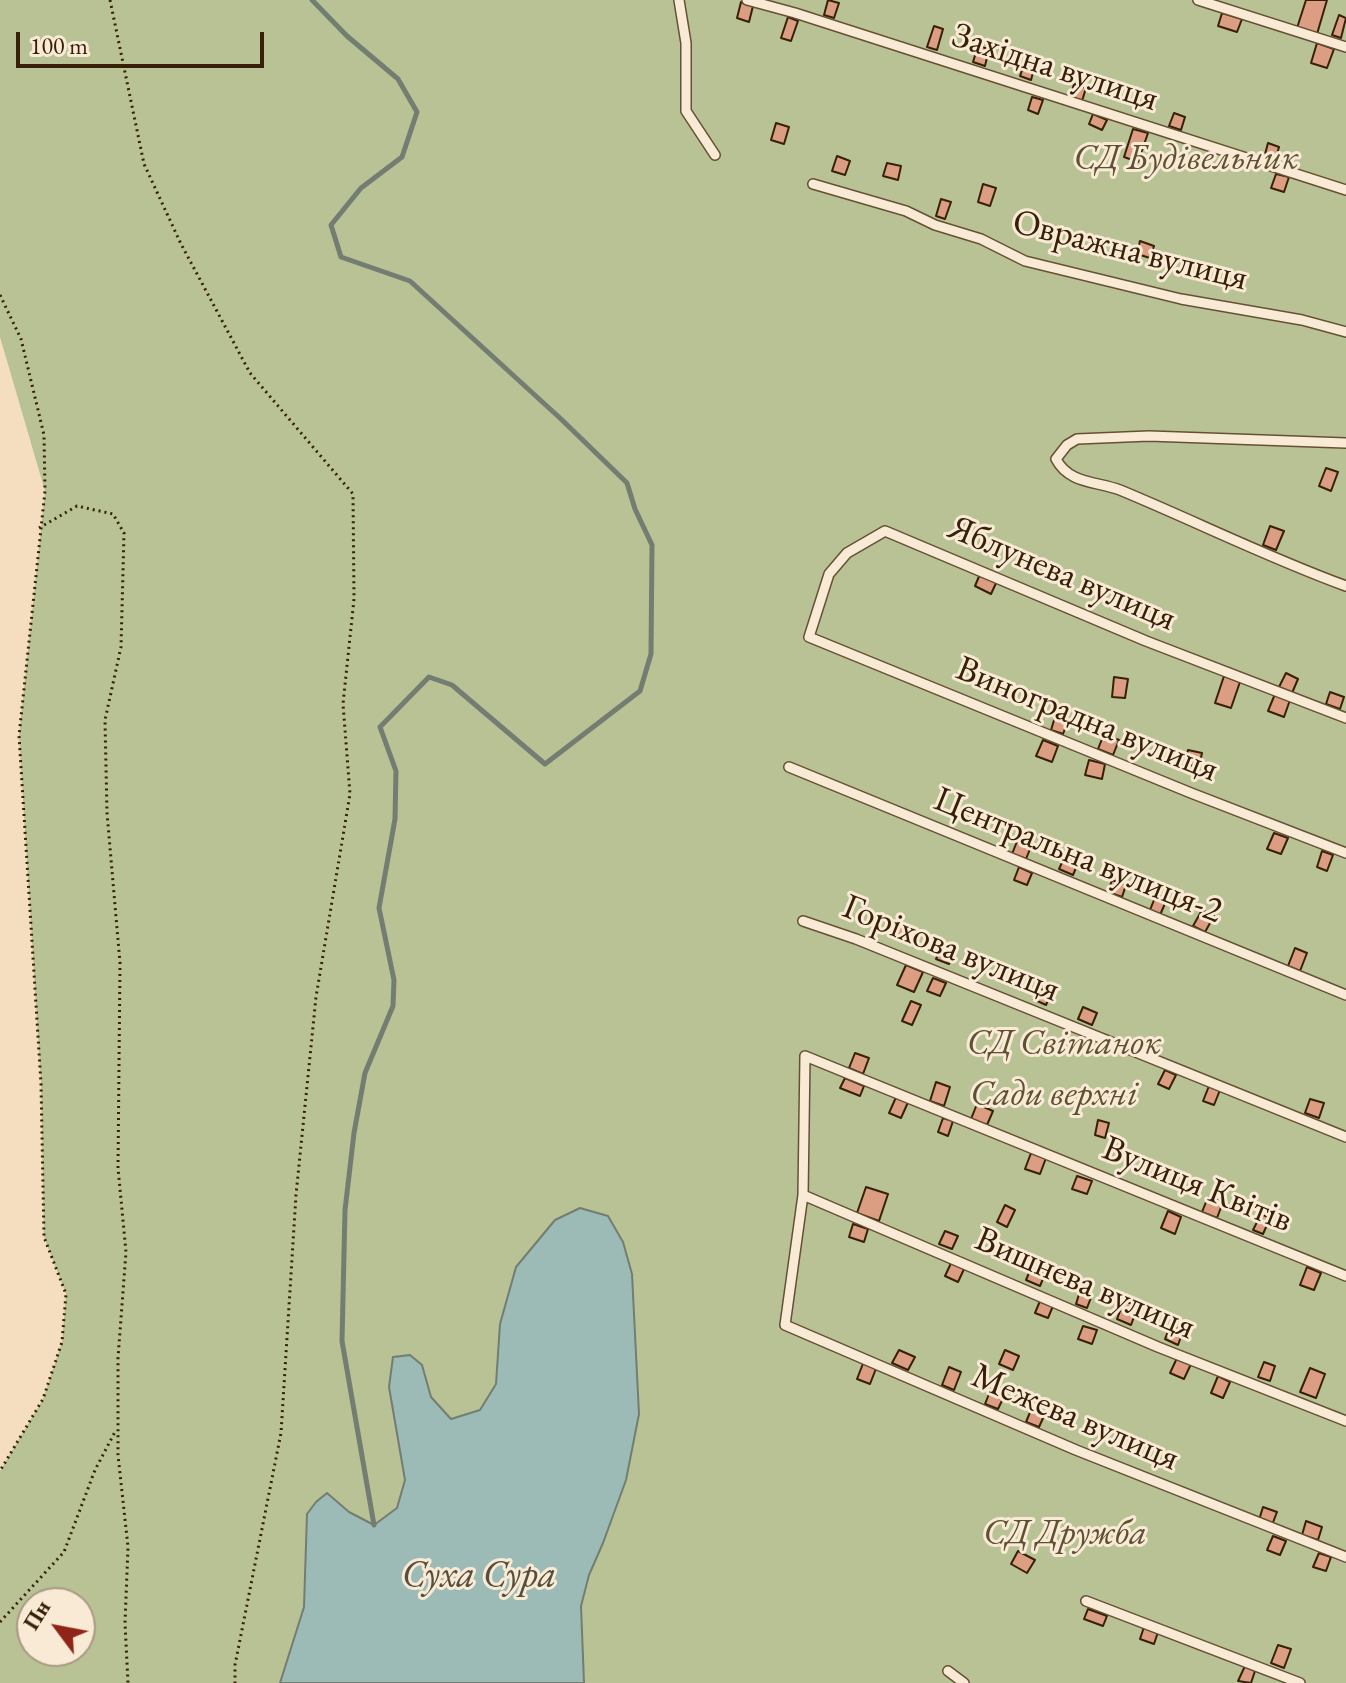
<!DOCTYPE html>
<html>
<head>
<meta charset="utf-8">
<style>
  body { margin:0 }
  #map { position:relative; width:1346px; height:1683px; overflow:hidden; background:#f4debf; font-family:"EB Garamond",serif }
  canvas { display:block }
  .north { position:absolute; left:16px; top:1587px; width:80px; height:80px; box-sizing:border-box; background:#f8ead5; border:2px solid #ab9983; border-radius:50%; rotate:302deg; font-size:22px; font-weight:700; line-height:32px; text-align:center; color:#372007 }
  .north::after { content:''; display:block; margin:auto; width:28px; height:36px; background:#8f2418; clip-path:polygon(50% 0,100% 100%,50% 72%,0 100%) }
  .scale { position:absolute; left:16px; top:32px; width:248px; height:36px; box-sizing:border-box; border:4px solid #372007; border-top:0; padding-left:10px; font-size:24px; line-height:28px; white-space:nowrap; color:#372007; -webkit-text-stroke:6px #f8ead5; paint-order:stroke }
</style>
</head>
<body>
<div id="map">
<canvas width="1346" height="1683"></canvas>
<div class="north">Пн</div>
<div class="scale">100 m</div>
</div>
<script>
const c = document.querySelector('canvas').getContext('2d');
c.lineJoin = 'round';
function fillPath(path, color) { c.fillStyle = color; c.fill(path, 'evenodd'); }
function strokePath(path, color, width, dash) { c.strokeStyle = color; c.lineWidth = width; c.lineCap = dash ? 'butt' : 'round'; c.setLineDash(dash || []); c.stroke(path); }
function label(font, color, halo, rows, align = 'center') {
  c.font = font + ' "EB Garamond",serif'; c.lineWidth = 6; c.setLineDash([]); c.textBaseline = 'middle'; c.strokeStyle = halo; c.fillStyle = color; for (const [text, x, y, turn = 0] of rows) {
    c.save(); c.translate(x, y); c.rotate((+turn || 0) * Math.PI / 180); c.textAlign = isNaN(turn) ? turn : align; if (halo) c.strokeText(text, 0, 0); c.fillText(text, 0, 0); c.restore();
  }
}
const green = new Path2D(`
  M0,0H1346V1683H584L581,1606L589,1575L603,1543L626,1480L639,1413L632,1274L623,1242L608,1216L500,1324L496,1384L480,1411L451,1419L431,1397L422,1365L393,1357L389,1387L405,1480L397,1508L374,1525L349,1512L327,1494L307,1514L304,1607L280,1683H0V1471L43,1399L62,1342L66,1294L44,1237L41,1084L19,736L45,491L0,337ZM32,1603H80V1651H32Z`);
const water = new Path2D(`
  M580,1208L608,1216L623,1242L632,1274L639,1414L626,1480L603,1543L589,1575L581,1606L584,1683H280L304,1607L307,1514L316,1502L327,1493L349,1512L374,1525L397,1508L405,1480L389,1387L393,1357L410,1355L422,1365L431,1397L451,1419L480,1410L496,1384L500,1324L516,1267L555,1220Z`);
const stream = new Path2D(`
  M312,0L347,36L398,79L417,112L402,157L361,188L331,225L341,257L410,281L561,419L627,483L635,509L652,545L651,654L640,691L545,764L452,685L429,677L380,727L396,771L395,819L379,908L394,980L393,1006L365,1073L354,1133L345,1210L342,1341L374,1525`);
const building = new Path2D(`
  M828,0L839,3L834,18L824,15Z
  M1306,0H1327L1317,34L1297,28Z
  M741,2L753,6L749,22L737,18Z
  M1222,13L1242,19L1237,32L1218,26Z
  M1339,15L1346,18L1341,38L1332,35Z
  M788,17L798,21L791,41L781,38Z
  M934,26L943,29L937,50L927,47Z
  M1317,43L1334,49L1327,68L1311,63Z
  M978,46L989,49L985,66L973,62Z
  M1025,62L1035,65L1031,80L1020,76Z
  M1074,84L1086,88L1082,101L1070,97Z
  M1032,97L1043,100L1038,114L1028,110Z
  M1174,113L1185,117L1181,130L1169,126Z
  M1093,114L1107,120L1102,130L1089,124Z
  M776,123L789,127L784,144L771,140Z
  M1133,129L1148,133L1138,162L1124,157Z
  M1268,143L1279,147L1275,161L1264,158Z
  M837,156L850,161L845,175L832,171Z
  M887,163L901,166L898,180L883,176Z
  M1276,174L1289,177L1284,192L1271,188Z
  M983,184L996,188L990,206L978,202Z
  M941,199L951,202L945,219L936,216Z
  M1140,241L1154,246L1150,258L1137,254Z
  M1326,468L1338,472L1331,491L1319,486Z
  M1270,526L1284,531L1276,550L1263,545Z
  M980,574L997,581L991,594L975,586Z
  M1286,673L1298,679L1292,693L1279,687Z
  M1224,676L1240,682L1231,708L1215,703Z
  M1114,677L1128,679L1125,698L1112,697Z
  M1330,692L1344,697L1340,709L1326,704Z
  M1275,694L1290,700L1284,717L1268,711Z
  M1055,717L1068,721L1063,734L1051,730Z
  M1104,734L1119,740L1113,755L1098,749Z
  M1043,740L1058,746L1052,762L1036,756Z
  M1188,750L1202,753L1199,767L1185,764Z
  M1089,760L1105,764L1102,779L1085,775Z
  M1274,833L1288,838L1281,854L1267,849Z
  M1018,839L1032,844L1026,859L1012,854Z
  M1322,851L1333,855L1327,871L1317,867Z
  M1065,856L1078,863L1073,875L1059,869Z
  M1019,867L1032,873L1027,885L1014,880Z
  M1112,880L1126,885L1122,897L1108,892Z
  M1156,895L1167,899L1160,915L1150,910Z
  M1202,910L1214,916L1205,932L1193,926Z
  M891,920L910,929L904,941L885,932Z
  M943,943L956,948L949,964L936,959Z
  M1295,948L1307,953L1300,971L1288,966Z
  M906,965L923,972L914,992L897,985Z
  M933,978L946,983L940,996L927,991Z
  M1039,988L1051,993L1046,1005L1033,999Z
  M911,1001L921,1005L912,1025L902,1021Z
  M1083,1007L1097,1013L1092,1025L1078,1019Z
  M855,1053L869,1058L863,1074L849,1068Z
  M1165,1070L1176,1075L1169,1089L1158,1084Z
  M845,1078L864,1086L860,1096L840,1088Z
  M936,1082L950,1087L944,1106L930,1101Z
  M1209,1086L1220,1090L1214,1105L1203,1101Z
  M897,1095L909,1100L901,1118L889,1113Z
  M1310,1099L1324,1103L1319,1118L1305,1113Z
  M977,1104L993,1111L987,1125L971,1119Z
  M943,1118L953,1121L948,1136L938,1132Z
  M1098,1120L1109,1123L1105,1138L1095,1135Z
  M1031,1153L1046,1158L1040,1174L1025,1169Z
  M1077,1176L1092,1181L1087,1194L1072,1189Z
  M866,1187L888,1194L879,1221L857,1213Z
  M1208,1197L1223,1202L1217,1218L1202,1212Z
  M1005,1205L1015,1210L1007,1227L997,1222Z
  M1168,1211L1181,1217L1175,1234L1161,1228Z
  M1261,1214L1270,1218L1263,1234L1253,1230Z
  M853,1224L868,1229L864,1242L849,1237Z
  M945,1231L958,1236L952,1249L939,1244Z
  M952,1261L965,1267L958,1282L945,1276Z
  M1307,1267L1321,1273L1314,1290L1300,1285Z
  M1031,1268L1045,1274L1040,1286L1026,1280Z
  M1080,1291L1092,1295L1087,1308L1076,1304Z
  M1040,1301L1053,1306L1048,1318L1035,1313Z
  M1124,1301L1138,1306L1131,1325L1117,1319Z
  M1083,1326L1097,1330L1092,1344L1078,1339Z
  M1170,1326L1183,1331L1178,1345L1165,1339Z
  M899,1350L915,1357L908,1370L892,1363Z
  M1005,1350L1019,1356L1013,1370L999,1364Z
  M1177,1358L1191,1364L1184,1379L1170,1373Z
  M864,1361L877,1366L870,1384L857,1379Z
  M1264,1362L1275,1366L1270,1381L1258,1377Z
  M949,1367L961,1372L954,1390L942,1385Z
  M1310,1368L1325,1374L1316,1398L1300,1392Z
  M1218,1376L1230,1382L1223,1398L1211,1393Z
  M993,1384L1007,1390L998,1409L985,1404Z
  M1031,1410L1044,1416L1039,1427L1026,1422Z
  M1263,1507L1277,1512L1272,1525L1259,1520Z
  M1306,1521L1322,1527L1318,1540L1302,1535Z
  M1273,1536L1286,1541L1280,1555L1267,1550Z
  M1018,1551L1035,1560L1027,1573L1011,1564Z
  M1319,1553L1331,1557L1326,1571L1313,1567Z
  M1088,1609L1107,1616L1103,1626L1084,1619Z
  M1144,1627L1158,1632L1154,1644L1140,1639Z
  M1278,1645L1291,1649L1284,1668L1271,1663Z
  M1245,1666L1255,1671L1251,1683L1238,1681Z`);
const path = new Path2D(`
  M110,0L144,164L181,244L250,373L353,494L354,599L343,704L350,794L316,997L296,1195L281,1433L235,1665V1683
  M0,295L21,339L44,435L45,491L19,736L41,1084L44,1237L66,1294L62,1342L43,1399L0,1471
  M39,528L77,506L113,514L124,533L121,647L105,720L107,813L120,963L118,1168L126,1252L118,1358V1455L128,1547L125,1623L128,1683
  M0,1622L64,1552L95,1470L116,1430`);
const service = new Path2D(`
  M679,0L686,43V111L715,155
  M747,0L795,13L1346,190
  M1198,0L1346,47
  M813,184L906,211L935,225L981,239L1025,261L1181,299L1302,320L1346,332
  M1346,443L1149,436L1077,439L1067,445L1056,459C1069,484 1096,481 1120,490C1195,521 1269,558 1346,586
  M1346,718L1146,641L885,531L847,553L829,574L809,637L1191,793L1346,853
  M789,767L1346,995
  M803,921L856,939L1346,1137
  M803,1195L1158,1347L1346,1421
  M1346,1276L805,1056L803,1195L785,1325L1076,1450L1346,1557
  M1086,1601L1300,1683
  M948,1671L964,1683`);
const streetNames = [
  ["Західна вулиця",1055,68,18],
  ["Овражна вулиця",1130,251,14],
  ["Яблунева вулиця",1062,574,23],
  ["Виноградна вулиця",1087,720,22],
  ["Центральна вулиця-2",1078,856,22],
  ["Горіхова вулиця",951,949,22],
  ["Вулиця Квітів",1197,1185,22],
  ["Вишнева вулиця",1085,1284,23],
  ["Межева вулиця",1075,1418,23]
];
const parkNames = [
  ["СД Будівельник",1186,159],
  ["СД Світанок",1064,1044],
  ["Сади верхні",1054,1095],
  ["СД Дружба",1065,1534]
];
const waterNames = [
  ["Суха Сура",479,1576]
];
fillPath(green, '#b8c295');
fillPath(water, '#9cbbb7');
strokePath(water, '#747d71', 2);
strokePath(stream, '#747d71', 5);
fillPath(building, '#db9e82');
strokePath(building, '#372007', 2);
strokePath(service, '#665035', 12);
strokePath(path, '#372007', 3, [2, 4]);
strokePath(service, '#f8ead5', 9);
label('36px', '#372007', '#f8ead5', streetNames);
label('italic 36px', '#5e5132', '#f8ead5', parkNames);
label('italic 38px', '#554e3c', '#f8ead5', waterNames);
</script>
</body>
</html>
